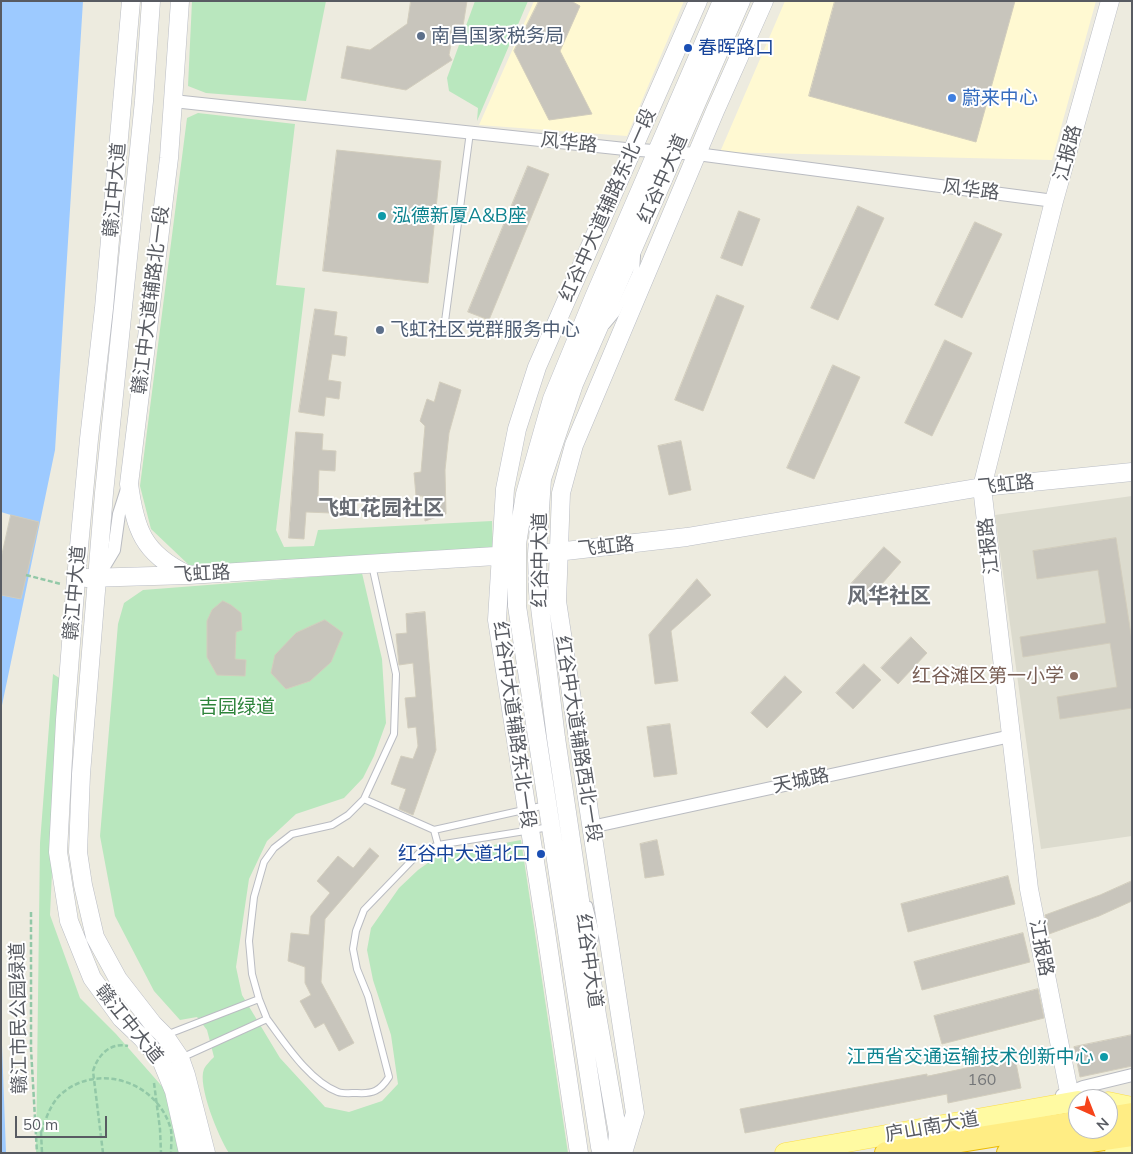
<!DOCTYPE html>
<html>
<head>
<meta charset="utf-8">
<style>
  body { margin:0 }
  #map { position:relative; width:1133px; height:1154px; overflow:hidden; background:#edebdf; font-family:Mulish,sans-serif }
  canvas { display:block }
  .frame { position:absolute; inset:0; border:2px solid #585b62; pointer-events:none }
  .north { position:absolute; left:1068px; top:1089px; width:50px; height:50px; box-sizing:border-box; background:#fff; border:1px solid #bcbdc0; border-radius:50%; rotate:136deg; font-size:14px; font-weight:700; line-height:20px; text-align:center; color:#585b62 }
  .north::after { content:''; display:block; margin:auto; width:18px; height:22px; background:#f6441b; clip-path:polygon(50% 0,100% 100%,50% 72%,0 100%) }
  .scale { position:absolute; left:15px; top:1116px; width:92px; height:22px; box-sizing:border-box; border:2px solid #585b62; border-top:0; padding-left:6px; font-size:15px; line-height:18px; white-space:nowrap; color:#585b62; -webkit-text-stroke:4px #fff; paint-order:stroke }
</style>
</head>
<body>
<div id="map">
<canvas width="1133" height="1154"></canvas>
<div class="frame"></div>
<div class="north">N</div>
<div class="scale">50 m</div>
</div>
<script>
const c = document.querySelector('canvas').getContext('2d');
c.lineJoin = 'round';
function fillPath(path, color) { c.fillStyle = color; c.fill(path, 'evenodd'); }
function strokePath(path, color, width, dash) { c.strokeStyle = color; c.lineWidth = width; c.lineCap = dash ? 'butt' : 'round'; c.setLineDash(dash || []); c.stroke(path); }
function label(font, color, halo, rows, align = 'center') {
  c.font = font + ' Mulish,"Noto Sans SC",sans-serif'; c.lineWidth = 4; c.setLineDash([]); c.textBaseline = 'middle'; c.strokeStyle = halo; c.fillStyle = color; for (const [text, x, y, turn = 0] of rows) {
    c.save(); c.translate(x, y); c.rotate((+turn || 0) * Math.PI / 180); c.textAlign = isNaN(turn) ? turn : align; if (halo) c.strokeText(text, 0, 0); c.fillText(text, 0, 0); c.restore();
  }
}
const commercial = new Path2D(`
  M534,1H684L627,136L479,125Z
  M785,1H1096L1052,160L720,152Z`);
const education = new Path2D(`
  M1132,496V836L1041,849L995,515Z`);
const green = new Path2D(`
  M192,1H326L306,101L206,93L188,86Z
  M475,1H528L477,121L478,108L449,91L447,78Z
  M198,113L295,124L276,285L305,288L276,530L284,547L314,546L318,530L492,521L493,550L190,566L151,529L140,486L187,118Z
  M362,573L382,659L386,723L374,756L363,778L344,798L296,814L267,841L249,879L236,967L242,995L280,1058L325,1107L349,1112L382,1101L398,1084L391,1035L373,980L367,950L371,928L399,888L418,870L439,855L521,840L568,1153H229C219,1138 197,1085 204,1069C206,1065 211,1060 214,1057L207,1030L197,1017L180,1020L154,991L115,916L100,836L118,624L124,603L143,590Z
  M53,674L61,679L50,915L80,998L116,1034L167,1092L181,1153H36L40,843Z`);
const water = new Path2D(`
  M1,1H83L55,450L1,710Z
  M1,1018L6,1153H1Z`);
const pier = new Path2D(`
  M1,512L11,515L1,559Z`);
const building = new Path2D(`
  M411,1H467L463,26L455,24L449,55L452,60L406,90L341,78L347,46L370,50L407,24Z
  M539,1H571L580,6L560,51L592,114L549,120L514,51Z
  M835,1H1015L976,142L809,96Z
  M337,150L441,161L428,283L323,271Z
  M528,166L549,174L489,320L468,312Z
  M858,206L884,218L838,320L811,308Z
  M739,211L760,219L742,266L721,258Z
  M975,222L1002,234L962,318L935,305Z
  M717,295L744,306L703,411L675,400Z
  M315,309L337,312L334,335L347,337L345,356L332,354L328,380L341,382L339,399L326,397L324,416L299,412Z
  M945,340L972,353L932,436L905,423Z
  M833,365L860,377L814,479L787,468Z
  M440,382L461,390L449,433L445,470L446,514L425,521L423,496H416L414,473L421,472L425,426L420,421L427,399L434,402Z
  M296,432L323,434L322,450L336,451L335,471L319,470L318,497H332L331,513L306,512L304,539L289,538Z
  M681,441L691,490L669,495L658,446Z
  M11,515L39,522L21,599L1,595V559Z
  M1116,538L1132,641V708L1060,719L1057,697L1117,687L1110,643L1023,657L1020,637L1106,623L1098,570L1037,579L1033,551Z
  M884,547L901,562L868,600L851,584Z
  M697,579L711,595L671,631L678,681L655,684L649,635Z
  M223,601L231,605L241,613L242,630L236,632L235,659L246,660L245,676L217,675L207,657V621L212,610Z
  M425,612L436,750L413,815L399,809L406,789L391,784L401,756L413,759L418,746L416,727L408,728L405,698L416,697L413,663L399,665L396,634L407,633L406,614Z
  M325,620L343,633L331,662L310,681L286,689L271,673L275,655L296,633Z
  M911,637L927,653L898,684L881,668Z
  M864,664L881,680L853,709L836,693Z
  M785,676L802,692L767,728L751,713Z
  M670,724L677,774L654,777L647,727Z
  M657,840L664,875L645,878L640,844Z
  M370,848L379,856L325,919L321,982L354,1043L339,1051L324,1023L315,1028L300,1001L311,995L305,983V967L288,961L291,933L309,935L311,916L330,893L317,881L338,856L353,868Z
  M1008,876L1015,904L908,932L901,904Z
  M1132,881V901L1099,916L1049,934L1045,915L1100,895Z
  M1023,933L1030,962L922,990L914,962Z
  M1038,989L1044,1018L942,1044L934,1016Z
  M1132,1035V1066L1080,1077L1074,1047Z
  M1015,1058L1021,1088L948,1103L947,1094L745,1133L740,1109L927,1074V1076Z`);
const path = new Path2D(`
  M26,575L61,584
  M31,912V1049L37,1153
  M154,1083L160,1129L161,1153
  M41,1132L42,1153
  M103,1153L93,1071C98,1055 110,1042 128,1046`);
const lane = new Path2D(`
  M607,325L617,313L636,272L637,256
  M444,329L470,132
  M364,799L434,830L546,805
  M434,830L438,845
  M589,905L596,933L593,947
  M259,999L267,1019
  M166,1035L259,999L252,974L249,941L254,897L264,862L274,848L292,834L332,825L348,815L364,799L394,734L396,674L372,565
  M181,1058L267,1019C285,1043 309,1081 338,1092C343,1094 351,1093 357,1093C373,1094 380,1091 389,1077L368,996L357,969L353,949L356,931L364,910L419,853L438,845L550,827`);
const street = new Path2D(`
  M173,101L625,149L697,154L1054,201
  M99,575L114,550L119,514L128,486
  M591,827L1011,736
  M1062,1095L1083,1087L1132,1075`);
const secondary = new Path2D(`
  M131,1L104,308L89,439L76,579L65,720L58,852L69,921L92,978L121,1018L142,1038L162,1062L174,1091L188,1153
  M151,1L144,101L104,493L81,774L78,852L83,885L95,937L118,979L153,1024L165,1036L180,1058L186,1075L206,1153
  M180,1L169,158L129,484C135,529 143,553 186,574
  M548,553L687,537L982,487L1132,472
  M86,578L188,575L512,555
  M1071,1102L1029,889L982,487L1054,201L1110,1
  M616,1152L618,1134L597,1015L556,738L538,591L537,554L542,479L574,384L741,1
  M579,1153L545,925L497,620L505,489L517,429L537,367L698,1
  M602,1153L600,1147L517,606V544L525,494L552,399L594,297L722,1
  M623,1153L635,1113L557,601L561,493L574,445L715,111L764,1`);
const primary = new Path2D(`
  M1108,1102L1132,1107
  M785,1153L1078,1101
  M1115,1153L1132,1144`);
const highway = new Path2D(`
  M1108,1118L1132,1114
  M886,1153L1078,1122
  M1008,1153L1132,1135`);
const pathBridge = new Path2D(`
  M41,1132C46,1119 50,1105 60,1095C97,1061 159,1082 171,1130C172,1137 171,1146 171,1153`);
const markers = [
  [421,36,5,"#5c6f8a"],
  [688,48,5,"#1a4fb4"],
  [952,98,5,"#3f7fe0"],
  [382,216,5,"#0f9aa8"],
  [380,330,5,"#5c6f8a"],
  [1074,676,5,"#8d6e63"],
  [541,854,5,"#1a4fb4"],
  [1104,1057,5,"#0f9aa8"]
];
const numberNames = [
  ["160",982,1080]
];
const serviceNames = [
  ["南昌国家税务局",431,36],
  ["飞虹社区党群服务中心",390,330]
];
const transitNames = [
  ["春晖路口",698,48],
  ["红谷中大道北口",531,854,"right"]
];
const shopNames = [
  ["蔚来中心",962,98]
];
const streetNames = [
  ["风华路",569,143,6],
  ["江报路",1068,153,-75],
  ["红谷中大道",663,179,-66],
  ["赣江中大道",115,190,-85],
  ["风华路",971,190,7],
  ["红谷中大道辅路东北一段",608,205,-66],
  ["赣江中大道辅路北一段",151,300,-83],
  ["飞虹路",1006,485,-6],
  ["江报路",989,546,-97],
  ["飞虹路",606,547,-6],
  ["红谷中大道",540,560,-90],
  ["飞虹路",202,574,-3],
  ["赣江中大道",75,593,-85],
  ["红谷中大道辅路东北一段",514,725,82],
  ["红谷中大道辅路西北一段",578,739,81],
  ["天城路",801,781,-12],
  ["江报路",1041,948,79],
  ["红谷中大道",589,961,82],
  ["赣江市民公园绿道",19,1018,-91],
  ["赣江中大道",129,1024,51],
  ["庐山南大道",932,1127,-10]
];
const cultureNames = [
  ["泓德新厦A&B座",392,216],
  ["江西省交通运输技术创新中心",1094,1057,"right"]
];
const educationNames = [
  ["红谷滩区第一小学",1064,676]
];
const parkNames = [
  ["吉园绿道",237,707]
];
const quarterNames = [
  ["飞虹花园社区",381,509],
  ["风华社区",889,597]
];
fillPath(commercial, '#fff9d2');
fillPath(education, '#dcdbce');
fillPath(green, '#b9e7be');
fillPath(water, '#9dcaff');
fillPath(pier, '#edebdf');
fillPath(building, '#c8c5bc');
strokePath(building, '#d2cdbd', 1);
strokePath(lane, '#babcc2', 8);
strokePath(street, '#babcc2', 14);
strokePath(secondary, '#babdc5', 19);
strokePath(primary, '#fcdd49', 21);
strokePath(highway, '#ecbb00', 24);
strokePath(path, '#92c8a7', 2.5, [5, 2.5]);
strokePath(lane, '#fff', 6);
strokePath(street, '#fff', 12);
strokePath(secondary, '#fff', 18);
strokePath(primary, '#fffaa2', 20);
strokePath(highway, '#ffed84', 22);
strokePath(pathBridge, '#92c8a7', 2.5, [5, 2.5]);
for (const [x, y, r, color] of markers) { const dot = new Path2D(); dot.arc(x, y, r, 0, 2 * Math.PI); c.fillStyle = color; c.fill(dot); strokePath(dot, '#fff', 2); }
label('16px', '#747678', null, numberNames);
label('19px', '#4e5e75', '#fff', serviceNames, 'left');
label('19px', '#164399', '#fff', transitNames, 'left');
label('19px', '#366cbe', '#fff', shopNames, 'left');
label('19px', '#585b62', '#fff', streetNames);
label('19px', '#0d838f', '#fff', cultureNames, 'left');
label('19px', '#785e54', '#fff', educationNames, 'right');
label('19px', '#2e843b', '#fff', parkNames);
label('bold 21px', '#696d74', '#fff', quarterNames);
</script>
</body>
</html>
